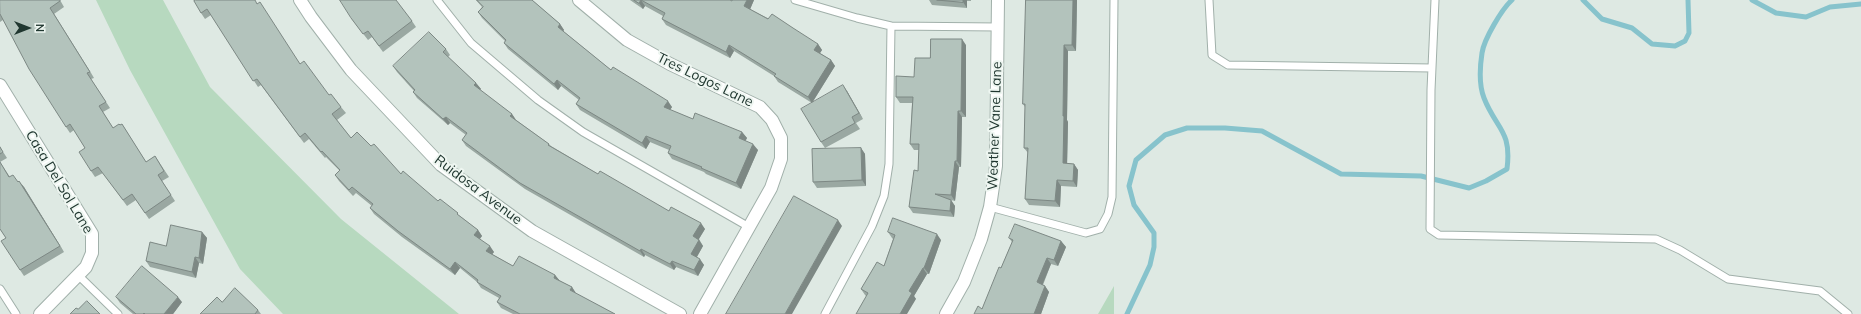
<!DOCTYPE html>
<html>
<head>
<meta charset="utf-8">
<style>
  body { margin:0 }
  #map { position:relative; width:1861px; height:314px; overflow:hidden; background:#dee9e3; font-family:Mulish,sans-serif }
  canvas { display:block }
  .north { position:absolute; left:8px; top:8px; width:40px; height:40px; -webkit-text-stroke:3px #eef6f1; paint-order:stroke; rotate:90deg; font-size:11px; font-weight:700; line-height:16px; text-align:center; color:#203730 }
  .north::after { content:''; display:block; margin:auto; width:14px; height:18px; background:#203730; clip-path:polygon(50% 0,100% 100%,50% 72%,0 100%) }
</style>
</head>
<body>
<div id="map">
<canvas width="1861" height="314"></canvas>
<div class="north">N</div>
</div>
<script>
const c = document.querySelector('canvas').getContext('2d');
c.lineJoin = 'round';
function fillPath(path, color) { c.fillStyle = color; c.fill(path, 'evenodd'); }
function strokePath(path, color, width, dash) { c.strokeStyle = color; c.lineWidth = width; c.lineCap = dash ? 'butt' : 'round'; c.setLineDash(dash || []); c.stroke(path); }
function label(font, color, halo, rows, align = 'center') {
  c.font = font + ' Mulish,sans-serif'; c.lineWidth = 4; c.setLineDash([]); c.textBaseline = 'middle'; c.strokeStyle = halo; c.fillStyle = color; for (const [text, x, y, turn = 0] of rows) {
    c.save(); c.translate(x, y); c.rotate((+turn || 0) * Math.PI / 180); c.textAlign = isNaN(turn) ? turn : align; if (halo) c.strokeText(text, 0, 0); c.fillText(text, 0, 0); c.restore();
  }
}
const green = new Path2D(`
  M96,0H163L210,87L341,219L459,314H283L240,269L130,70Z
  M1114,286V314H1098Z`);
const stream = new Path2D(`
  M1583,0L1602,19L1632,28L1652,44L1675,46L1685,41L1689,33L1688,0
  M1752,0L1776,13L1806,17L1830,7L1861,4
  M1127,314L1150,265L1154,247V233L1134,205L1129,186L1136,160L1165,135L1187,128H1225L1262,131L1341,174L1421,176L1469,188L1486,181L1507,169C1512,130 1496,129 1484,98C1479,85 1480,66 1482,53C1484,39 1502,9 1512,0`);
const service = new Path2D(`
  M437,0L471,43L538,100L583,132L749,227
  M795,0L857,18L891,26
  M1209,0L1212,55L1228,65L1432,68
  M1435,0L1431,90L1430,229L1439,235L1656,239L1680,250L1728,279L1820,291L1848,314
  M990,207L1086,233L1100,229L1108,214L1112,197L1114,0
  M78,275L118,314
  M0,289L16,314
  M825,314L872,226L884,196L889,164L891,26L998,27`);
const minor = new Path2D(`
  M300,0L311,17L351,70L441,165L532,231L680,314
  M579,0L627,40L670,64L760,107L772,120L781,138V159L771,188L700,314
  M0,85L92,234V253L86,267L40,314
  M946,314L964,282L981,239L990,207L996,166L998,0`);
const wall = new Path2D(`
  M0,0H60L64,7L54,14L94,78L91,79L110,108L103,112L113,128L122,124L146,162L155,156L169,177L162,181L175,201L149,219L136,200L127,206L103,173L95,177L91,171L85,148L74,130L70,133L66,127L3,20L0,22Z
  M196,0L257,4L300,64L329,95L341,107L346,113L337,120L351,138L371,146L401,174L438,201L460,216L478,230L482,236L480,239L494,252L492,254L513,266L555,275L559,280L572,287L575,293L615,314H513L501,308L497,302L499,298L481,288L477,282L460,268L455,275L402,237L374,214L370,208L372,206L356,193L353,196L339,181L335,175L340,171L326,157L325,158L309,139L304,143L261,85L258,87L211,15L205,19L201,13Z
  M476,0H532L560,24L564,30L563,31L611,70L672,107L670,110L693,119L742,132L747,138L745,141L758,150L741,189L706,174L704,172L672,159L668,153L669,150L650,142L646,149L580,110L576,104L579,100L561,86L558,90L508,49L504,43L505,41L482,18L478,12L482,7Z
  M630,0H730L732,1L754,0L750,9L818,44L822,50L820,53L831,60L835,66L812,103L847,91L863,119L856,123L860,129L825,148L821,142L812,103L778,82L774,76L734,51L730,58L666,25L662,19L663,16L645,6L643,9Z
  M929,0H971V1H967V8L932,5Z
  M1026,0H1077L1076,51H1068L1067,120L1068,122L1067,163L1074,164L1078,170L1077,187L1061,186L1060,207L1029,205L1025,199L1028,153L1024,148L1025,107L1023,104Z
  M351,18L412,21L416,27L383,52L372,37L368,40Z
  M966,45V117H962L961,167H959L955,201L951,200L955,206L954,217L913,213L909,207L918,171L919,150H914L910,144L912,103H900L896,97L930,58Z
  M446,49L450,55L448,57L476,83L481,89L480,90L512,114L516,120L549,144L551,146L598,174L669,211L705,229L699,239L703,246L697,257L704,265L698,276L676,267L674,270L645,255L644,257L525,189L466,146L462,140L466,135L450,123L448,125L417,98L413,92L414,91L397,72L393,66Z
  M0,147L7,158L0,162L10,177L18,182L24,187L64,252L24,276L20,270L6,238L0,229Z
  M861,148L865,154L866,186L817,188L813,182Z
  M202,232L207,238L203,264L199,263L196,278L150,267L146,261L166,246Z
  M888,232L941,240L929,274H927L914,296L916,299L866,296L865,295L861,289L884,266L893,239L892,238Z
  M1009,238L1061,241L1066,247L1058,266L1051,264L1043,285L1045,286L1049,292L1041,314H974L982,309L1001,268L1012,242Z
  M116,297L182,302L173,314H133L120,303Z
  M222,302L258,310L261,314H200Z`);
const shadedWall = new Path2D(`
  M641,0L645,6L643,9L639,3Z
  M747,0H754L749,12L744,6Z
  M963,0H967V8L963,2Z
  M1073,0H1077L1076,51L1072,45Z
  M50,8L54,14L94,78L90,72Z
  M560,24L564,30L562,33L558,27Z
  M962,39L966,45V117L961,111Z
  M818,44L822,50L818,56L814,50Z
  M729,45L734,51L730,58L726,52Z
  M1064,45L1068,51L1067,120L1068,122L1067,169L1063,163V116Z
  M831,60L835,66L812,103L808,97Z
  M557,80L561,86L558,90L554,84Z
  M476,83L481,89L479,91L474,85Z
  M843,85L847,91L863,119L859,113Z
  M668,101L672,107L668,113L664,107Z
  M958,111L962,117L961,167L957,161Z
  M512,114L516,120L510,116Z
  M446,117L450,123L448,125L443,119Z
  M742,132L747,138L744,144L739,138Z
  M646,136L650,142L646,149L642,143Z
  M753,144L758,150L741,189L736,183Z
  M861,148L865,154L866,186L862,180Z
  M955,161L959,167L955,201L951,195Z
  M1074,164L1078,170L1077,187L1073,181Z
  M1057,180L1061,186L1060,207L1055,201Z
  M19,181L24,187L64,252L60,246Z
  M951,200L955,206L954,217L950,211Z
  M838,220L842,226L792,314H785Z
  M701,223L705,229L697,242L693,236Z
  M478,230L482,236L478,241L474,235Z
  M202,232L207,238L203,264L199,258Z
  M937,234L941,240L929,274L924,268Z
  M699,240L703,246L695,260L691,254Z
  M1061,241L1066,247L1058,266L1054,260Z
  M490,246L494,252L490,257L486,251Z
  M641,249L645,255L644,257L640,251Z
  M195,257L199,263L196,278L192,272Z
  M1047,258L1051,264L1041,288L1037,282Z
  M700,259L704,265L698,276L694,270Z
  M672,261L676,267L674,270L670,264Z
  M455,262L460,268L455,275L450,269Z
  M923,268L927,274L914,296L916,299L907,314H900L909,291Z
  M555,275L560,281L554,278Z
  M1045,286L1049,292L1041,314H1034Z
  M572,287L576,293L570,290Z
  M178,297L182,302L173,314H164Z`);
const building = new Path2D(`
  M0,0H60V1L50,8L90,72L87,73L106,102L99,106L113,128L119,124L120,125L122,124L146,162L155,156L164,171L158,175L171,195L145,213L132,194L123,200L98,167L91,171L79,152L85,148L70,124L66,127L29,69L0,14Z
  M196,0H255L257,4L260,2L300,64L304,61L329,95L331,94L341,107L332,114L351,138L357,132L371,146L374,144L401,174L403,171L438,201L440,199L458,213L457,214L478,230L474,235L490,246L486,251L513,266L519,256L555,275L554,278L572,287L570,290L615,314H520L497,302L501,296L477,282L478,280L455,262L450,269L398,231L370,208L373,204L352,187L349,190L335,175L340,170L322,151L321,152L305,133L300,137L257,79L253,81L207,9L201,13L194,1Z
  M340,0H396L412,21L379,46L368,31L363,34L351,18Z
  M477,0H532L560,24L558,27L611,70L613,67L668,101L664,107L693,119L695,113L742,132L739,138L753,144L736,183L701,168L702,167L668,153L671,146L646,136L642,143L576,104L580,98L557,80L554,84L504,43L506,40L478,12L483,7Z
  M634,0H730L732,1V0H747L744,6L768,19L772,14L793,28L818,44L814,50L831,60L808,97L774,76L776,74L729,45L726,52L662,19L665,13L641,0L639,3Z
  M937,0H963V2Z
  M1026,0H1073L1072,45H1064L1063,116H1064L1063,163L1074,164L1073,181L1057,180L1055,201L1025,199L1028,148H1024L1025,104H1023Z
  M429,32L446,49L443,52L476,83L474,85L512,114L510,116L549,144L548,145L598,174L600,171L669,211L671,207L701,223L693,236L699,240L691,254L700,259L694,270L672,261L670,264L641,249L640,251L520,183L462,140L467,133L446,117L443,119L413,92L415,90L393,66Z
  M931,39H962L961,111H958L957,161H955L951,195L935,194L951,200L950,211L909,207L914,170L918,171L919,144H910L913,97H896V76L914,77L915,58H930Z
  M843,85L859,113L852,117L855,123L821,142L801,109Z
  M0,147L3,152L0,154Z
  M861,148L862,180L813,182L812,149Z
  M0,162L9,177L13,175L18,182L19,181L60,246L20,270L1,241L6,238L0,229Z
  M794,196L838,220L785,314H726Z
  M893,218L937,234L924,268H923L909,291L912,293L900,314H856L868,293L861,289L877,262L884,266L895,235L888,232Z
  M1015,224L1061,241L1054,260L1047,258L1037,282L1045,286L1034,314H974L978,306L982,309L999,267L1001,268L1013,240L1009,238Z
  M171,225L202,232L199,258L195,257L192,272L146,261L150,242L166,246Z
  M142,266L178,297L164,314H145L144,313L143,314H136L116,297Z
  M235,288L258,310L255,314H200L217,297L222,302Z
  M87,301L100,314H70L76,308L78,309Z`);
const streetNames = [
  ["Tres Logos Lane",705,80,26],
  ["Weather Vane Lane",995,126,-88],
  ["Casa Del Sol Lane",59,182,59],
  ["Ruidosa Avenue",478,190,37]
];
fillPath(green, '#b7d9bf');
strokePath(stream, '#87c3cc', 5);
strokePath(service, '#a1b0aa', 9);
strokePath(minor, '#a1b0aa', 14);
strokePath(service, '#fff', 7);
strokePath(minor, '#fff', 12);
fillPath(wall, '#9aa8a2');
fillPath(shadedWall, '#7d8884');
fillPath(building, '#b3c3bc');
strokePath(building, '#7d8884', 1);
label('14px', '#203730', '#eef6f1', streetNames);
</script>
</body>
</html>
